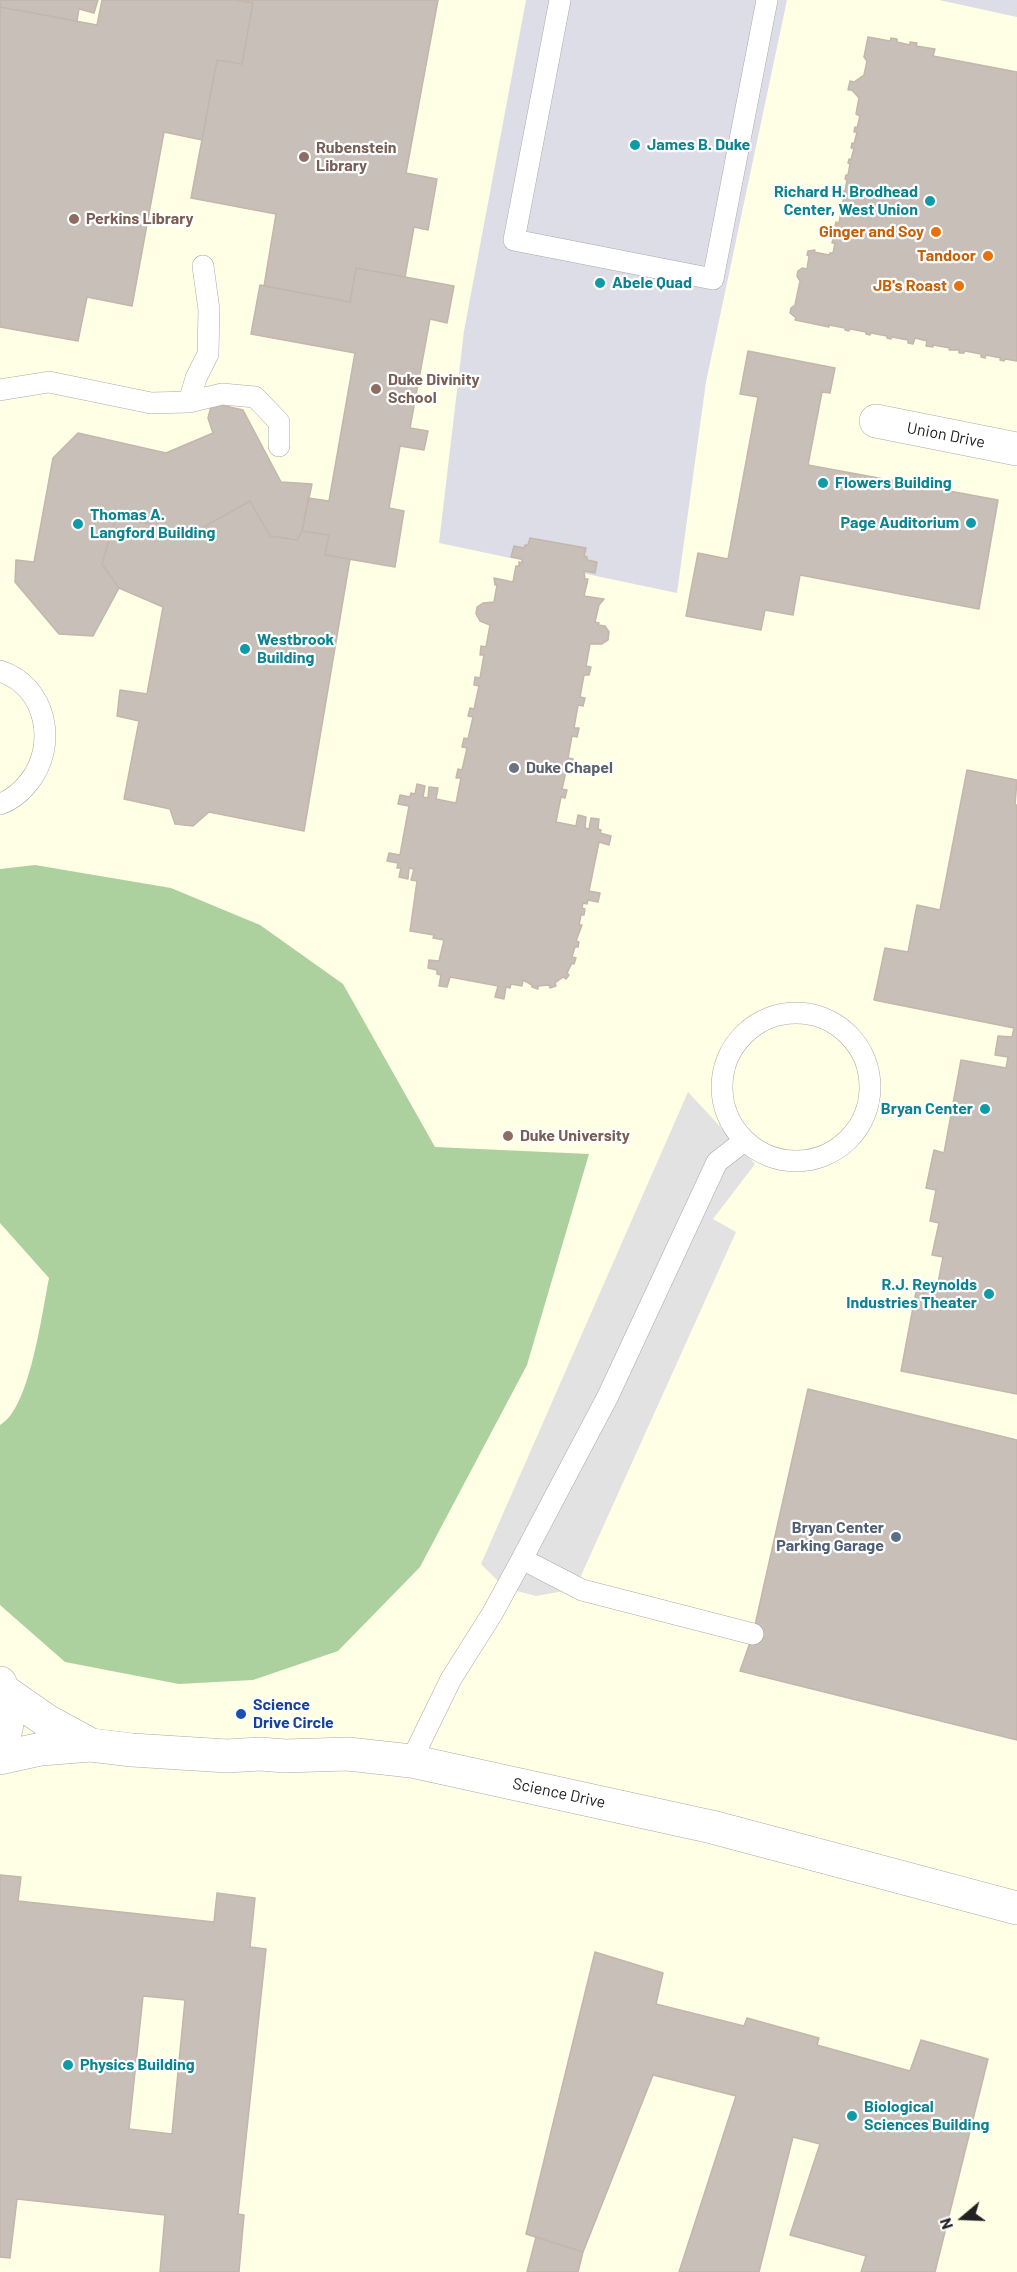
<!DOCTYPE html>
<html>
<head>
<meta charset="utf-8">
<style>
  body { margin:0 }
  #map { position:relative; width:1017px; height:2272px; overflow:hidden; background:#f2efe9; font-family:Barlow,sans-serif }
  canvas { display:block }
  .north { position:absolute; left:933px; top:2188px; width:60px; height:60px; -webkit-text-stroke:4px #fff; paint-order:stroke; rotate:251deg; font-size:16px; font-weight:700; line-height:24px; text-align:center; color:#222 }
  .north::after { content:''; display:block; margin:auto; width:21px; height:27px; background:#222; clip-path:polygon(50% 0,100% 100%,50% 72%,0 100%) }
</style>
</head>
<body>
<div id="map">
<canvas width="1017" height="2272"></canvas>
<div class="north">N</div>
</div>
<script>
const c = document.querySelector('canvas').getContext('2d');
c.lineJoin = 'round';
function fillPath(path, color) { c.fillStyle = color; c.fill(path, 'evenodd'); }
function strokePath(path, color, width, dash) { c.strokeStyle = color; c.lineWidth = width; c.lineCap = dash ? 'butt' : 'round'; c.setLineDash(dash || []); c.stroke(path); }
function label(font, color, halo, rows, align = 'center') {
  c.font = font + ' Barlow,sans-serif'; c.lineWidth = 4.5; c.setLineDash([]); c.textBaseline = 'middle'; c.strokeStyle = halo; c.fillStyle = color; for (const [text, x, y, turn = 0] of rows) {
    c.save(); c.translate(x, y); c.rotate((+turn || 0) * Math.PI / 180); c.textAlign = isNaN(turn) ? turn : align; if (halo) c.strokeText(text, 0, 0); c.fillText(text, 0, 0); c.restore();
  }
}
const education = new Path2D(`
  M0,0H1017V2272H0Z`);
const forest = new Path2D(`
  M35,865L171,888L260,925L343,984L435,1147L589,1154L527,1365L420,1567L338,1651L253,1680L179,1684L65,1662L0,1605V1425C30,1409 42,1312 49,1278L0,1223V869Z`);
const parking = new Path2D(`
  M688,1092L755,1164L713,1219L736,1232L575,1589L536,1596L505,1588L481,1564Z`);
const plaza = new Path2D(`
  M526,0H787L706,382L677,593L439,543L464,331Z
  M939,0H1017V17Z`);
const building = new Path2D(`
  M0,0H98L94,13L79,9L77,21L0,7Z
  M102,0H235L253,3L242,64L217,60L202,140L164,132L132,306L87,297L78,341L0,327V7L97,25Z
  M235,0H438L406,173L437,179L428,230L414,227L405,277L356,268L350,302L264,286L276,214L191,198L217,60L242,64L253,3Z
  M868,37L890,41L891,38L897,39V42L910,45V42L917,43L916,46L935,49L933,56L1017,72V361L1005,359L1004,361L1000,360L1001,358L986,355L985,358L981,357V354L965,351L964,353H959V350H949L950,348L933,345V347L926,346L927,341L915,338L913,344L908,343V340L892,337L891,339L887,338V336L871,333L870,335L866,334V332L850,329L849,331L845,330V328L829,325V327L795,320L796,318L790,313L791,308L795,305L800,281L797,276L798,271L802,268L807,269L809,256L807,255L808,251L815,250L814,252L829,255L830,253H833L835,243H832L833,239H836L838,227L835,226L836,222L839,223L841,212L839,211L840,207H842L844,196L842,195L843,191H845L847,180L845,179L846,175H848L850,164L848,163L849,159L851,160L854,148H851L852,143L854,144L857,132H854L855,127L857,128L860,116L856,114L859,98L852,90H848L850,81L854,82L864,75L867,61L864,57Z
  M356,268L454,286L447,323L430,319L410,428L428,431L424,450L400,446L389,508L404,511L395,567L325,555L329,535L302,531L308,498L329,501L355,353L251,334L260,285L350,302Z
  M748,351L835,368L830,393L822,392L808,465L998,500L979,609L800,575L793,615L765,610L761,630L686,616L698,553L728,559L758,397L740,394Z
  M212,403L243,410L281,482L312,484L302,531L297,540L270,536L250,501L193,533L116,517L102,564L119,588L93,636L59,634L15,582L16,560L34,562L53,458L78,433L166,453L213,433L208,418Z
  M250,501L270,536L297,540L302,531L329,535L325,555L350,559L304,831L209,812L193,826L175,824L170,809L124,799L139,721L117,716L120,690L147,694L163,607L119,588L102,564L116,517L193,533Z
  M530,538L586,548L584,556L587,557V560L597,562L595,573L584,571L585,579H588L584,596L604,599L599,605L595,622L599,623L598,625L605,626L609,632L608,640L602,644H590L586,666L591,667L589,675H584L580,697L585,698L583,706L578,705L574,728H579L577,737L572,736L568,758L573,759L571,768L567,767L562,789L567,790L565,798L561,797L556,822L576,826L578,815L586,817L585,828L589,829L591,818L599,819L598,829L601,830L600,833L611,836L609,845L599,842L589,891L600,893L598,902L588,900L587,904L583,903L582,908L585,909L584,915H581L579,925H582L576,941L579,942L578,947H575L572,957L576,958L574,964L572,963L567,973L569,975L566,979L563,977L555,983L556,986L550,988L549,985L538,986V989L532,987V985L523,980L522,986L511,984L510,988L506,987L504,999L495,997L498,986L450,977L447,987L439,986L441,975L437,974V970L428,968L429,960L439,961L444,940L433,938L434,935L410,931L417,881L411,880L414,869L409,868L408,879L399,877L401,868H397L398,863L387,861L389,853L400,855L409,806L398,804L400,795L410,797L411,793L415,794L417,784L425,786L423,797L428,798L429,787L438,788L436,799L456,803L461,778H456L458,769L462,770L467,748L462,747L464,738L468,739L473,717L468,716L470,708L474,709L479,686L474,685L475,677L480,678L484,655H480L481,646L486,647L490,625L480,621L476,614L477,607L483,603L494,602L497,585H495L494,578L513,582L516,566H519V562L522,563V559L511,557L514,546L524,548L525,545H528Z
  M967,770L1017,780L1015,805H1017V1394L901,1371L918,1281L938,1283L943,1257L932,1255L939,1223L930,1221L936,1190L926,1188L934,1150L944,1153L961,1060L1006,1068L1008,1057L995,1055L998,1036L1012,1037L1014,1028L874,1000L885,948L908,952L917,905L940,910Z
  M808,1389L1017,1440V1740L740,1671L753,1634Z
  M0,1875L21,1877L18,1901L214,1922L217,1893L255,1898L250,1947L266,1949L238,2214L244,2215L239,2272H160L165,2215L17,2199L10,2258L0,2257ZM143,1996L185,2000L172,2134L129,2129Z
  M595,1952L663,1973L656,2004L744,2026L747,2018L819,2038L817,2045L910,2071L921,2040L988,2059L935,2272H861L866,2256L790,2235L820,2144L793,2137L759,2272H679L736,2096L653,2075L583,2252L526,2234Z
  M536,2237L583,2252L578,2272H527Z`);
const service = new Path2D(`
  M560,0L514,240L713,279L767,0
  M0,390L49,382L151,403L189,402L222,394L255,397L279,422V446
  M189,402L196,378L208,354L209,310L203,266
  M0,671C47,686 58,746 29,782C22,791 12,800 0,804
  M722 1087a74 74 0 1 1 148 0a74 74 0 1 1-148 0Z
  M522,1559L582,1590L753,1634
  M411,1761L451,1679L492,1614L522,1559L608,1396L717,1162L744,1141`);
const minor = new Path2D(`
  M876,421L1017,449
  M0,1683C12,1704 10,1724 0,1745
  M4,1691L47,1721L91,1745
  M0,1758L41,1749L91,1745L132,1750L227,1756L260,1754L285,1756L348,1754L411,1761L712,1827L1017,1908`);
const markers = [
  [635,145,6,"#0f9aa8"],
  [304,157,6,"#8d6e63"],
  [930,201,6,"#0f9aa8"],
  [74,219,6,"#8d6e63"],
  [936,232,6,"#e8710a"],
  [988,256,6,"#e8710a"],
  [600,283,6,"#0f9aa8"],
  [959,286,6,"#e8710a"],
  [376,389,6,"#8d6e63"],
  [823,483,6,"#0f9aa8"],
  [971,523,6,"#0f9aa8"],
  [78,524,6,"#0f9aa8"],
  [245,649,6,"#0f9aa8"],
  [514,768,6,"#6b7280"],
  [985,1109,6,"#0f9aa8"],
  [508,1136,6,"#8d6e63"],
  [989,1294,6,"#0f9aa8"],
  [896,1537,6,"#5c6f8a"],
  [241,1714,6,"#1a4fb4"],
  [68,2065,6,"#0f9aa8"],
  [852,2116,6,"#0f9aa8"]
];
const cultureNames = [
  ["James B. Duke",647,145],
  ["Richard H. Brodhead",918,192,"right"],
  ["Center, West Union",918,210,"right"],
  ["Abele Quad",612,283],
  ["Flowers Building",835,483],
  ["Thomas A.",90,515],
  ["Langford Building",90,533],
  ["Page Auditorium",959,523,"right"],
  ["Westbrook",257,640],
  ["Building",257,658],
  ["Bryan Center",973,1109,"right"],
  ["R.J. Reynolds",977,1285,"right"],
  ["Industries Theater",977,1303,"right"],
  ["Physics Building",80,2065],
  ["Biological",864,2107],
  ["Sciences Building",864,2125]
];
const educationNames = [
  ["Rubenstein",316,148],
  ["Library",316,166],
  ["Perkins Library",86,219],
  ["Duke Divinity",388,380],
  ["School",388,398],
  ["Duke University",520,1136]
];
const foodNames = [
  ["Ginger and Soy",924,232],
  ["Tandoor",976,256],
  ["JB's Roast",947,286]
];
const streetNames = [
  ["Union Drive",946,435,11],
  ["Science Drive",559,1793,12]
];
const worshipNames = [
  ["Duke Chapel",526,768]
];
const serviceNames = [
  ["Bryan Center",884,1528],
  ["Parking Garage",884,1546]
];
const transitNames = [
  ["Science",253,1705],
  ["Drive Circle",253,1723]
];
fillPath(education, '#ffffe5');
fillPath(forest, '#add19e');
fillPath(parking, '#e2e2e2');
fillPath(plaza, '#dddde8');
fillPath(building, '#c7bfb8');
strokePath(building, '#c4b6ab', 1.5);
strokePath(service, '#a9a9a9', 22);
strokePath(minor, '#a9a9a9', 34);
strokePath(service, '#fff', 21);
strokePath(minor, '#fff', 33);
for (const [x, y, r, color] of markers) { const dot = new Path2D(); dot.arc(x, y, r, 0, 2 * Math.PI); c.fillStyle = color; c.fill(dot); strokePath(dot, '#fff', 2); }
label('bold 16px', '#0d838f', '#fff', cultureNames, 'left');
label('bold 16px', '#785e54', '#fff', educationNames, 'left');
label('bold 16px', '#c56008', '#fff', foodNames, 'right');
label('16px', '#222', '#fff', streetNames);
label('bold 16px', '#5b616d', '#fff', worshipNames, 'left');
label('bold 16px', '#4e5e75', '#fff', serviceNames, 'right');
label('bold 16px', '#164399', '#fff', transitNames, 'left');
</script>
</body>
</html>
